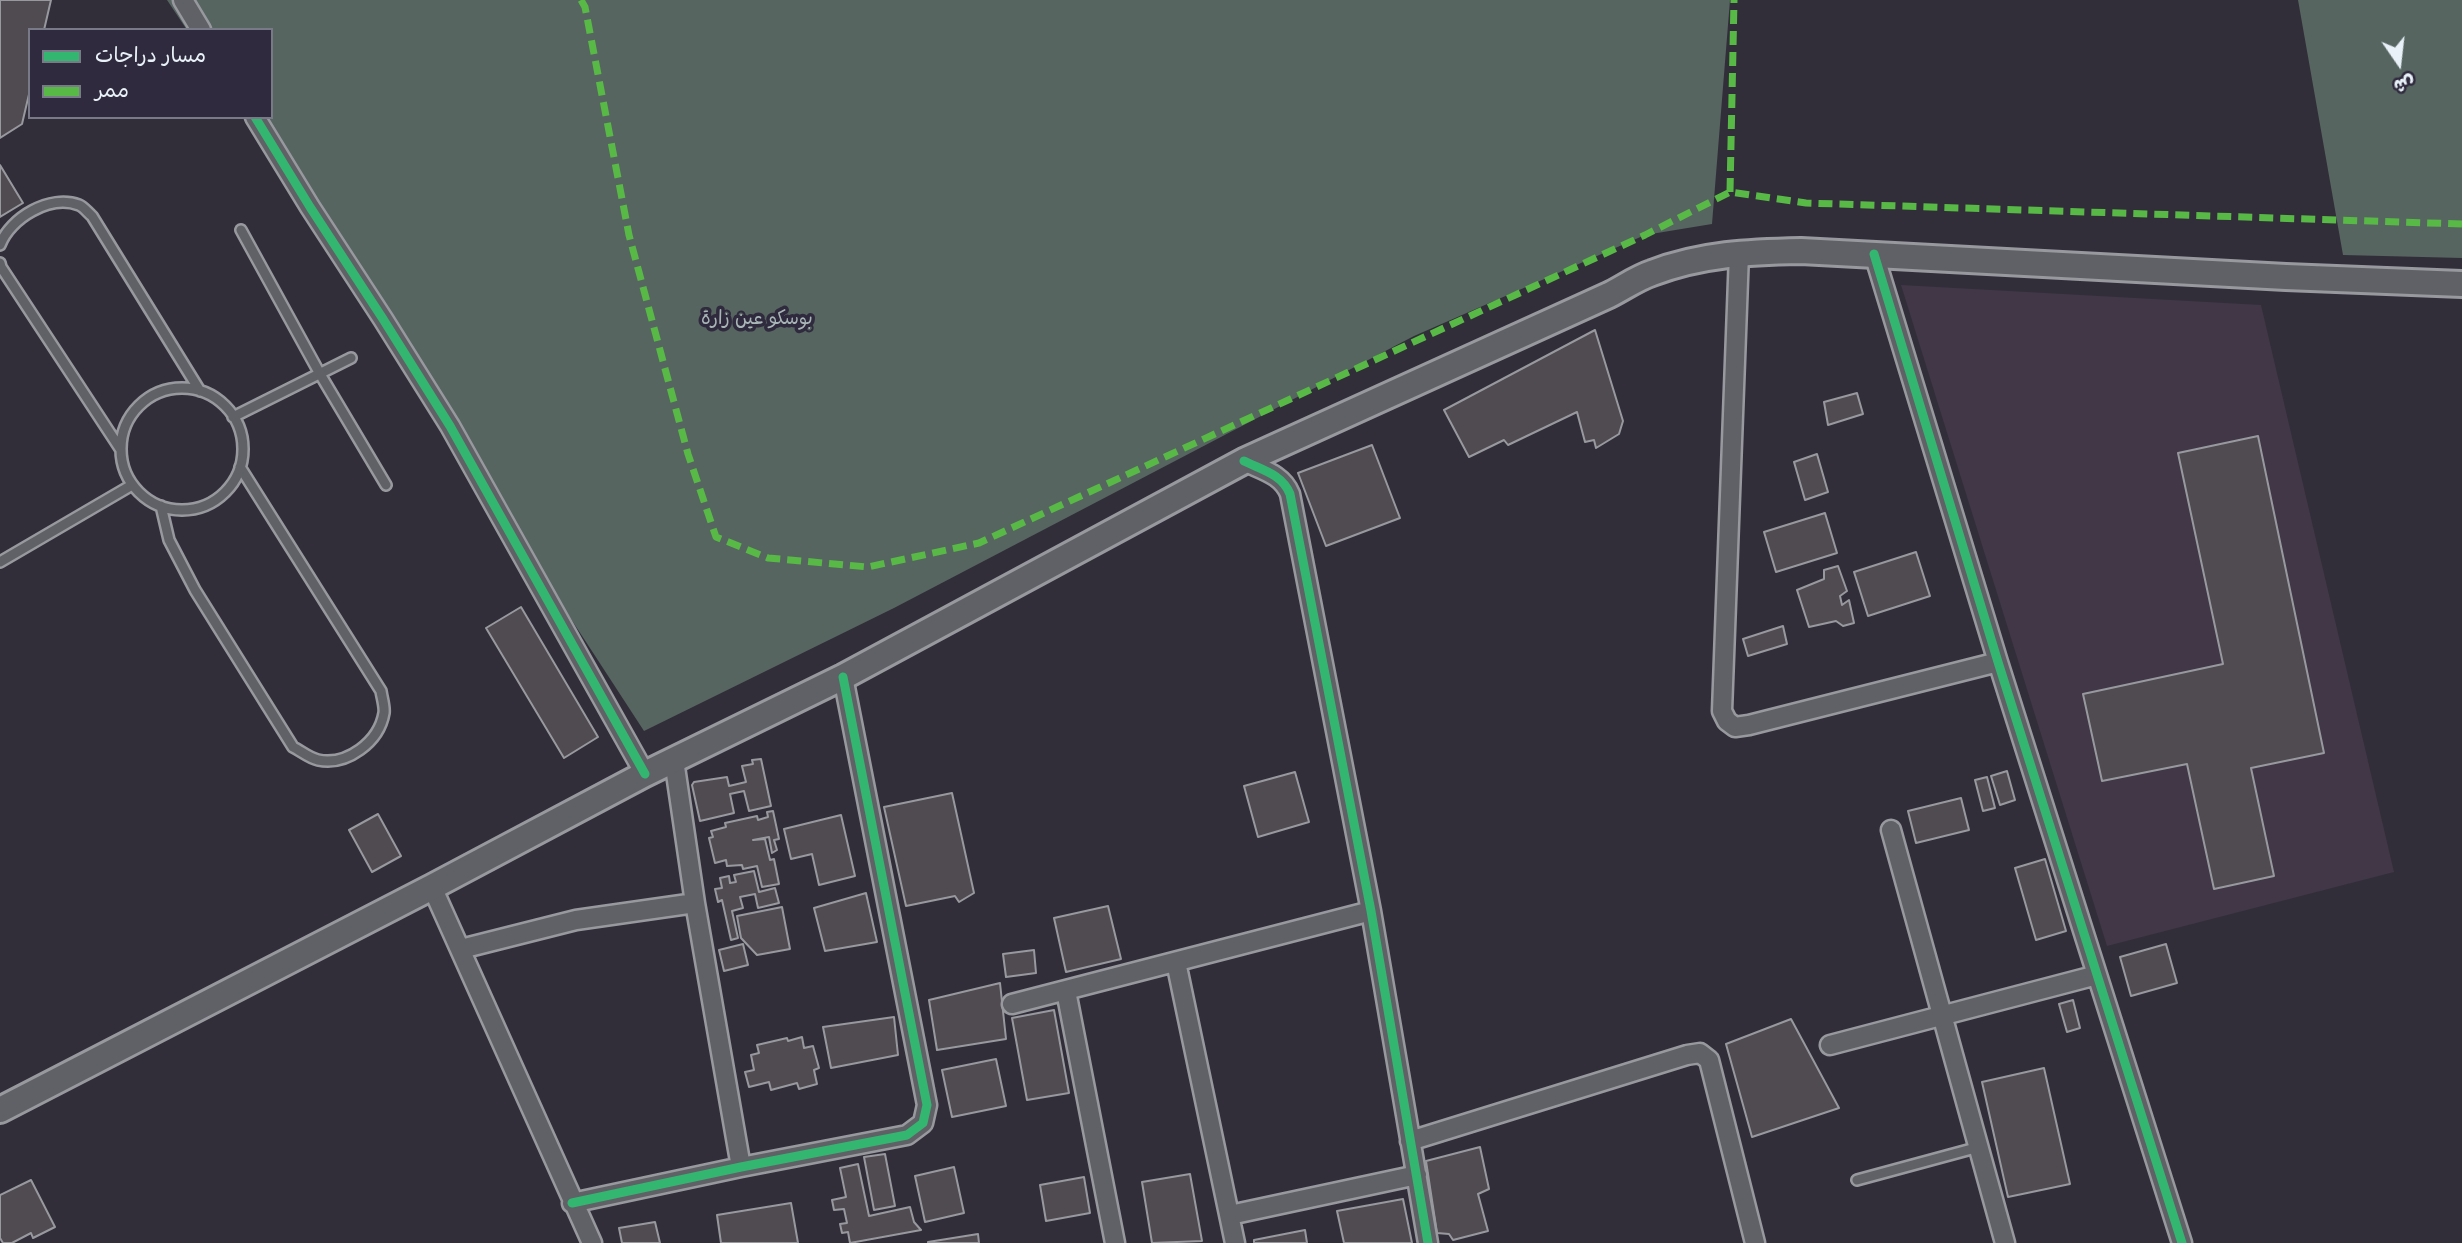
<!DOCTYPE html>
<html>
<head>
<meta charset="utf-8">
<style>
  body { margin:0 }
  #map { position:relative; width:2462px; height:1243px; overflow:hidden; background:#312e39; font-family:"Balsamiq Sans","Playpen Sans Arabic",sans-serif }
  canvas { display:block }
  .legend { position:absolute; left:28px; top:28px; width:245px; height:91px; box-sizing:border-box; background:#2f2a3d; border:2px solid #797a88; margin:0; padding:9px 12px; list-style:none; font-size:21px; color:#e8f1f8 }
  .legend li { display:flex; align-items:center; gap:14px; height:35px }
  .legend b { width:35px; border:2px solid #797a88 }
  .north { position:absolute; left:2364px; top:28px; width:70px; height:70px; -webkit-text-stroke:5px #2f2a3d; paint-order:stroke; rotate:166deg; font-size:19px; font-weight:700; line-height:28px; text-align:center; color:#e8f1f8 }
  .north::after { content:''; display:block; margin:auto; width:24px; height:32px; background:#e8f1f8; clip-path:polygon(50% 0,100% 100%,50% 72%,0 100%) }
</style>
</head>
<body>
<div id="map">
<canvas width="2462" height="1243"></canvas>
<ul class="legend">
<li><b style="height:9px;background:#33b770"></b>مسار دراجات</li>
<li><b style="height:9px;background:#58b947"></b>ممر</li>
</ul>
<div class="north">ش</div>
</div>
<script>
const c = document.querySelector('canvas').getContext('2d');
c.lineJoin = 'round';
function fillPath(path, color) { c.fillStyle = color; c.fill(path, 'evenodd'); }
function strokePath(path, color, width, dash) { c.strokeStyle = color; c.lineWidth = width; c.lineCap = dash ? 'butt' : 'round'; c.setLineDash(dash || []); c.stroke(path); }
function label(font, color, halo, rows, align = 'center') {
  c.font = font + ' "Balsamiq Sans","Playpen Sans Arabic",sans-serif'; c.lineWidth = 7; c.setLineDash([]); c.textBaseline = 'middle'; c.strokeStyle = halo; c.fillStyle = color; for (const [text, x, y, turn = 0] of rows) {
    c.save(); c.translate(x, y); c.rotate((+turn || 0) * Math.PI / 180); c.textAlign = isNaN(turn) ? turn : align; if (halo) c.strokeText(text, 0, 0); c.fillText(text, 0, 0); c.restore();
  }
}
const built = new Path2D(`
  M1901,285L2261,305L2394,872L2107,946Z`);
const green = new Path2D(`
  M167,0H1730L1712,224L1645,235L1414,336L894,608L644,731L244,117H271V30H187Z
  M2298,0H2462V258L2343,255Z`);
const building = new Path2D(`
  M0,0H51L44,30H30V90L22,124L0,138Z
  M0,165L23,203L0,217Z
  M1595,330L1623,421L1619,434L1596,448L1594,440L1585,442L1577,412L1508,445L1504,440L1469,457L1444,410Z
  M1857,393L1863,414L1828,425L1824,402Z
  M2258,436L2324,753L2251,768L2274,876L2214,889L2187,764L2102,781L2083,694L2223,664L2178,453Z
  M1372,445L1400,518L1326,546L1298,473Z
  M1817,454L1828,492L1805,500L1794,462Z
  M1825,513L1837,553L1776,572L1764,532Z
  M1916,552L1930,596L1868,616L1854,572Z
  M1838,566L1847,591L1840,596L1842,605L1849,600L1854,623L1843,626L1836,621L1809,627L1797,590L1824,579V570Z
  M521,607L598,737L564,758L486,628Z
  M1783,626L1787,644L1748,656L1743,639Z
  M761,759L771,806L749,811L744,791L730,794L734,813L700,821L692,785L694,782L727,777L729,786L746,782L742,766L753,764L752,760Z
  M2007,771L2015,800L2000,805L1991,776Z
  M1295,772L1309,822L1258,837L1244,786Z
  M1987,777L1995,808L1983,811L1975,780Z
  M952,793L974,893L959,902L955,896L906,906L884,807Z
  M1961,798L1969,830L1916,843L1908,811Z
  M773,811L779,839L774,840L777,850L772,853L769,837L753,840L765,839L770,860L774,859L779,884L762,887L757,866L743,869L742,865L727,866L726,860L715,863L709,838L713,837L711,831L726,827L725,823L757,816L758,820L768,817L767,812Z
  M378,814L401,856L372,872L349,830Z
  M841,815L855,876L819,885L812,854L791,859L784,829Z
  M2045,859L2066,931L2036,940L2015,868Z
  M754,871L759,892L775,888L779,903L758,908L755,894L740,897L743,908L732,911L738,938L731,940L722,900L718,902L715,889L722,888L720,878L729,876L730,883L736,882L734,875Z
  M866,893L877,942L825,951L814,908Z
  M1108,906L1121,959L1066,972L1054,918Z
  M782,907L790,949L757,955L741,938L737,916Z
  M743,944L748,965L724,971L719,950Z
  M2166,944L2177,983L2131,996L2120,957Z
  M1034,950L1036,973L1006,977L1003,954Z
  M1000,983L1006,1039L937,1050L929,1000Z
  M2073,1000L2080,1028L2067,1032L2059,1004Z
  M1054,1010L1069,1093L1027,1100L1012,1018Z
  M894,1017L898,1055L831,1068L823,1027Z
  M1791,1019L1839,1108L1752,1137L1726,1044Z
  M802,1037L804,1048L813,1046L819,1068L814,1070L817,1084L799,1089L797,1083L771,1090L769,1082L749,1087L745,1072L754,1070L751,1055L759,1053L757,1045L787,1038L788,1041Z
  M996,1059L1006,1106L952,1117L942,1070Z
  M2044,1068L2070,1184L2008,1197L1982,1082Z
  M1480,1147L1489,1189L1478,1194L1488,1231L1453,1240L1449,1234L1437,1233L1426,1161Z
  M885,1154L895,1206L874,1210L864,1157Z
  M858,1164L869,1216L910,1207L914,1222L921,1230L850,1243L848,1232L842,1233L840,1224L847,1223L844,1209L834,1210L832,1200L846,1197L840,1168Z
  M954,1167L964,1213L925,1222L915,1176Z
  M1190,1174L1202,1241L1152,1243L1142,1182Z
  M1084,1177L1090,1213L1046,1221L1040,1185Z
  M31,1180L55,1227L33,1238L31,1233L12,1243H3L0,1238V1195Z
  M1403,1199L1412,1243H1344L1337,1211Z
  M791,1203L798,1243H721L717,1215Z
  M655,1222L660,1243H622L619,1228Z
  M1305,1230L1307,1243H1254V1240Z
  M978,1234L979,1243H928V1242Z`);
const service = new Path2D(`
  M241,230L320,374L386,485
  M0,245C10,218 50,194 79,205C84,207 88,213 92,216L200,391
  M0,263L1,267L121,450
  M121 449a61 61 0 1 1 122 0a61 61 0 1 1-122 0Z
  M233,417L351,358
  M161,506L169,540L195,590L293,747C301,751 309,758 318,760C347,766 379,742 384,713C385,707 382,698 381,691L240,467
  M0,562L132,485
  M1857,1180L1979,1147`);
const minor = new Path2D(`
  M183,0L201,30
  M255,117L310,207L383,319L450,426L645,774
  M1739,253L1722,711L1727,721L1735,727L1749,725L1998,662
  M1874,254L1998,662L2182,1243
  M1244,461C1262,470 1282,474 1290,494L1371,911L1428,1243
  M674,760L695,903L741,1167
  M1891,830L2005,1243
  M432,887L592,1243
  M461,949L576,920L695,903
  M1176,962L1235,1243
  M1066,991L1115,1243
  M1012,1004L1371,911
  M1830,1045L2097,975
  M1410,1141L1687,1055L1700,1053L1709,1060L1755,1243
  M572,1203L741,1167L907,1135L923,1123L927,1105L843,677
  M1230,1215L1417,1175`);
const secondary = new Path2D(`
  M0,1110L432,887L645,774L843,677L1244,461L1609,295C1623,288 1637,278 1652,273C1701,254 1750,252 1801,251L2286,277L2462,284`);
const quiet = new Path2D(`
  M581,0L585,7L629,235L688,454L716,537L768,558L868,567L979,543L1645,235L1730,192L1806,203L2462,224
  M1730,192L1734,0`);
const cycleway = new Path2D(`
  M255,117L310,207L383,319L450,426L645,774
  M1874,254L1998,662L2182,1243
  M1244,461C1262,470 1282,474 1290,494L1371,911L1428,1243
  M572,1203L741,1167L907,1135L923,1123L927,1105L843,677`);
const parkNames = [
  ["بوسكو عين زارة",757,319]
];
fillPath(built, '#413747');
fillPath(green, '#566560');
fillPath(building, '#504a51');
strokePath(building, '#98999f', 2);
strokePath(service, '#98999f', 14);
strokePath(minor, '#98999f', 23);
strokePath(secondary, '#98999f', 30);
strokePath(service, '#606067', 9);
strokePath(minor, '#606067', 18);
strokePath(secondary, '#606067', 24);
strokePath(quiet, '#58b947', 7, [14, 7]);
strokePath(cycleway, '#33b770', 9);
label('19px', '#a9b6b6', '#2f2a3d', parkNames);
</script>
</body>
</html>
